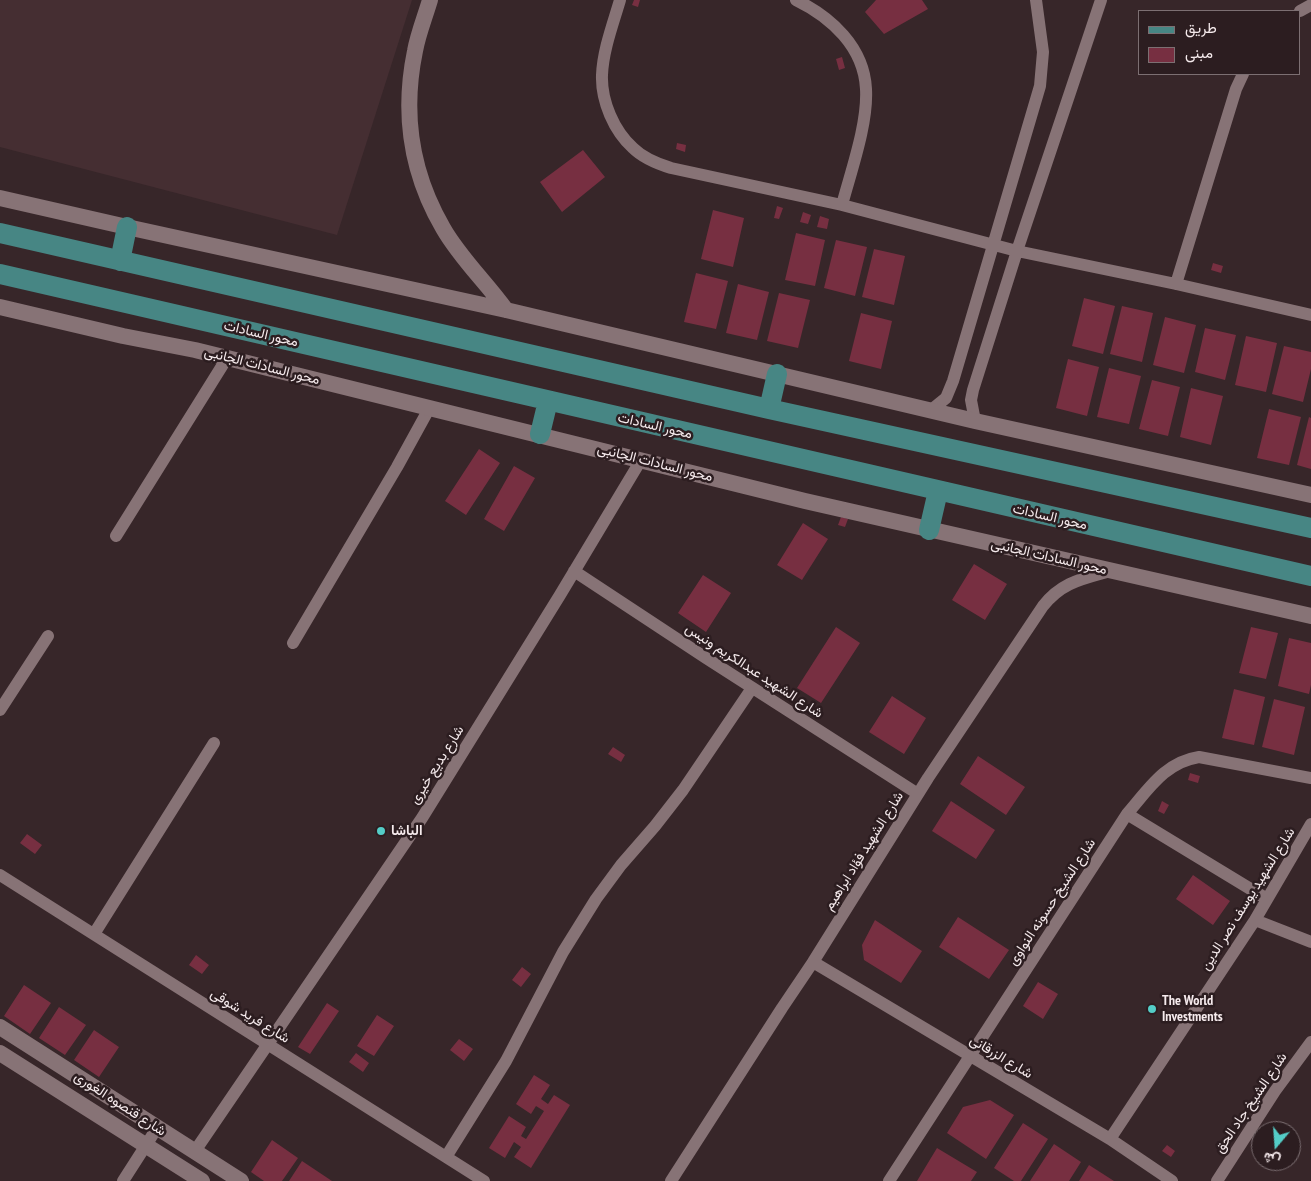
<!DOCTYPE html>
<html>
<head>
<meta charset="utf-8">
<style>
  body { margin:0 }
  #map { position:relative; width:1311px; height:1181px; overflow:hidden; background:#372629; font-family:"PT Sans Narrow",Vazirmatn,sans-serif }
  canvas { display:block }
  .legend { position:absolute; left:1138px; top:10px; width:162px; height:65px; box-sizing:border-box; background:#2c1d20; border:1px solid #7c6f72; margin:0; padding:6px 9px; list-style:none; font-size:15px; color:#f5eaec }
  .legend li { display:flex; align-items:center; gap:10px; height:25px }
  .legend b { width:25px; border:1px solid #7c6f72 }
  .north { position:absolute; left:1251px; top:1121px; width:50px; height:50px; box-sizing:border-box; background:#2c1d20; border:1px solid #7c6f72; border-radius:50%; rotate:198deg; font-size:14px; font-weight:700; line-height:20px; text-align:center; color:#f5eaec }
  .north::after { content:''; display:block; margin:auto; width:18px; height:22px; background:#54cdc7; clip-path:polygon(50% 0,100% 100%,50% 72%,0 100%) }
</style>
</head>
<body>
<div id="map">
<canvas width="1311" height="1181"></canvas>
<ul class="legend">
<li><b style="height:6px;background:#478684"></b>طريق</li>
<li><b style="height:14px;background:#772f41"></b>مبنى</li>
</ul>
<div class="north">ش</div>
</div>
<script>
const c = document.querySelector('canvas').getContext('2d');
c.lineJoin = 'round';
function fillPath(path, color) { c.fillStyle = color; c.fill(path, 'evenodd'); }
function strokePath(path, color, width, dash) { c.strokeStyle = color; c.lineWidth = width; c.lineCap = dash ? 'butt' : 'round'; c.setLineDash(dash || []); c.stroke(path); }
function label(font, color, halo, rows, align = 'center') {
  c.font = font + ' "PT Sans Narrow",Vazirmatn,sans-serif'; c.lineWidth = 5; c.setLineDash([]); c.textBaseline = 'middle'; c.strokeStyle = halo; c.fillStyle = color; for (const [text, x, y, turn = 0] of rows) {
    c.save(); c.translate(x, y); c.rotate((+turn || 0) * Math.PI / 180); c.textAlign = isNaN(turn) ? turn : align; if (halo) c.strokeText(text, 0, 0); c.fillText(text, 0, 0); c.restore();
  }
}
const built = new Path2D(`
  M0,0H412L337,235L0,147Z`);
const building = new Path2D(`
  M634,0H640L638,7L632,5Z
  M876,0H922L928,9L884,34L865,12Z
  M842,57L845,68L839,70L836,59Z
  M677,143L686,145L685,152L676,149Z
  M583,150L605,177L562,212L540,182Z
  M777,206L783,208L779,219L774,218Z
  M713,210L744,218L733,267L701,259Z
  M803,212L811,215L808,224L800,222Z
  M820,216L829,219L827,229L817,227Z
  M796,233L825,240L815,286L785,280Z
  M836,240L867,247L855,296L824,288Z
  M874,249L905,256L894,305L862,297Z
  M1213,263L1223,266L1221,273L1211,270Z
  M696,273L728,281L716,329L684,322Z
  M738,284L769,292L757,340L726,333Z
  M779,293L810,300L798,348L767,341Z
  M1084,298L1115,306L1103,354L1072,346Z
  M1122,306L1153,313L1142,362L1110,354Z
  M861,313L892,321L881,369L849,361Z
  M1165,317L1196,325L1184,373L1153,365Z
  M1205,328L1236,335L1225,380L1195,372Z
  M1246,336L1277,343L1266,392L1235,385Z
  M1284,346L1311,352V369L1303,402L1272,394Z
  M1068,359L1099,367L1087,416L1056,408Z
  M1109,368L1141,376L1129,424L1097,417Z
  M1152,380L1180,387L1168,436L1139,429Z
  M1191,388L1223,396L1211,445L1180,437Z
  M1269,409L1301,417L1289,465L1257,458Z
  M1309,417L1311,418V469L1297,465Z
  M479,449L500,463L466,515L445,501Z
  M514,466L535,478L504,531L484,519Z
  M841,517L848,519L845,527L838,525Z
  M803,523L828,539L802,580L777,565Z
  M974,564L1007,584L985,620L952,600Z
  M703,575L731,593L706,632L678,613Z
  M836,627L860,643L821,703L797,688Z
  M1251,627L1278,633L1266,679L1239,673Z
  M1289,638L1311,643V685L1309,694L1278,686Z
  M1234,689L1265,697L1254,745L1222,738Z
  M892,696L926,718L904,754L869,732Z
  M1274,699L1305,707L1294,755L1262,747Z
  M613,747L625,755L621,762L608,754Z
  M978,756L1025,787L1006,815L960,784Z
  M1190,773L1200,776L1198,783L1188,780Z
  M951,801L995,830L976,859L932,831Z
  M1162,801L1169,805L1164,814L1158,811Z
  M27,834L42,845L35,854L20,843Z
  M1193,875L1230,901L1213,925L1176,899Z
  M958,917L1009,950L989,979L939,947Z
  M875,920L922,951L901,983L864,960L862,945Z
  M196,955L209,965L202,974L189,965Z
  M522,967L531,974L521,987L512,980Z
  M1038,982L1058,994L1043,1019L1023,1006Z
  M24,985L51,1003L30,1034L4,1016Z
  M327,1003L339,1011L310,1054L298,1047Z
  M59,1007L86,1025L65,1055L39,1038Z
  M377,1015L394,1026L374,1056L357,1046Z
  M94,1030L119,1047L99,1077L74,1060Z
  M459,1039L473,1049L464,1061L450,1050Z
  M356,1053L369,1063L363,1072L349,1062Z
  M534,1075L550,1085L541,1099L548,1104L554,1095L570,1105L531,1168L514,1157L521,1147L514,1142L505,1158L489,1148L509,1116L526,1127L521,1136L526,1139L544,1111L536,1106L531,1114L516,1104Z
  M990,1100L1014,1115L986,1159L947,1133L963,1107Z
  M1023,1123L1048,1139L1021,1181H1014L994,1168Z
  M272,1140L298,1158L282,1181H264L251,1172Z
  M1054,1144L1081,1162L1069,1181H1030Z
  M1167,1145L1175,1151L1171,1157L1162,1151Z
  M937,1148L977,1172L971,1181H917Z
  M302,1161L332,1181H289Z
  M1089,1165L1114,1181H1079Z`);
const minor = new Path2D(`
  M620,0C613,24 603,50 602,75C601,101 614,131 633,148C643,158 658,164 671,168L842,205L1017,251L1176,284L1311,315
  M796,0C831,17 864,47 866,89C868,124 851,171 842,205
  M1300,11L1311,5
  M1176,284L1236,89L1243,74
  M930,411L946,398L953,381L1040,86L1043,52L1036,0
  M975,421L971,400L973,390L1017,251L1101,0
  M116,536L227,358
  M574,571L706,658L918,794
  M293,643L397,467L430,407
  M0,710L48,636
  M1127,814L1267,899
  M0,875L484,1181
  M1255,920L1311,942
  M94,934L214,743
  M813,962L1110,1139L1172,1181
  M1110,1139L1255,920L1311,824
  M195,1151L422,818L560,595L641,460
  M446,1157L506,1061L563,952L596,899L621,865L655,826L683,790L752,688
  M123,1181L157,1128
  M671,1181L782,1008L813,962L928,778L1043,606C1062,582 1082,579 1110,571
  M889,1181L1127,814C1148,790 1165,762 1199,757L1311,778
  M1217,1181L1275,1091L1311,1042`);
const tertiary = new Path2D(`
  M430,0C425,17 418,34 415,51C402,114 411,173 443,228C460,258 486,282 506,310
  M0,198L127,227L506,310L975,421L1311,495
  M0,307L123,336L195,350L805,501L1311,616
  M0,1027L241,1181
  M0,1053L202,1181`);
const primary = new Path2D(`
  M0,233L769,409L1311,528
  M120,261L127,227
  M0,274L1311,576
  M769,409L777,374
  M540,434L548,401
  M929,530L938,491`);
const markers = [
  [381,831,5,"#54cdc7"],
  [1152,1009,5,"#54cdc7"]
];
const streetNames = [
  ["محور السادات",261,334,13],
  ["محور السادات الجانبى",262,366,14],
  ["محور السادات",655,426,13],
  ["محور السادات الجانبى",655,463,14],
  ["محور السادات",1050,517,13],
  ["محور السادات الجانبى",1049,557,13],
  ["شارع الشهيد عبدالكريم ونيس",754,671,33],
  ["شارع بديع خيرى",437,765,-58],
  ["شارع الشهيد فؤاد ابراهيم",864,851,-58],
  ["شارع الشهيد يوسف نصر الدين",1248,899,-58],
  ["شارع الشيخ حسونه النواوى",1052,902,-57],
  ["شارع فريد شوقى",250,1016,32],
  ["شارع الزرقانى",1001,1057,31],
  ["شارع الشيخ جاد الحق",1251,1103,-56],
  ["شارع قنصوه الغورى",120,1104,33]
];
const poiNames = [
  ["الباشا",391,831],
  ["The World",1162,1001],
  ["Investments",1162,1017]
];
fillPath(built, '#452e32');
fillPath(building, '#772f41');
strokePath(minor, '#877376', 12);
strokePath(tertiary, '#877376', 16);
strokePath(primary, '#478684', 20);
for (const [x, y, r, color] of markers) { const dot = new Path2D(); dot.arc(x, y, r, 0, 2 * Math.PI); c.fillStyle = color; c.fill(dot); strokePath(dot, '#2c1d20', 2); }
label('14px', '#f5eaec', '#2c1d20', streetNames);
label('bold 14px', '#f5eaec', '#2c1d20', poiNames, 'left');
</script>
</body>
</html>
